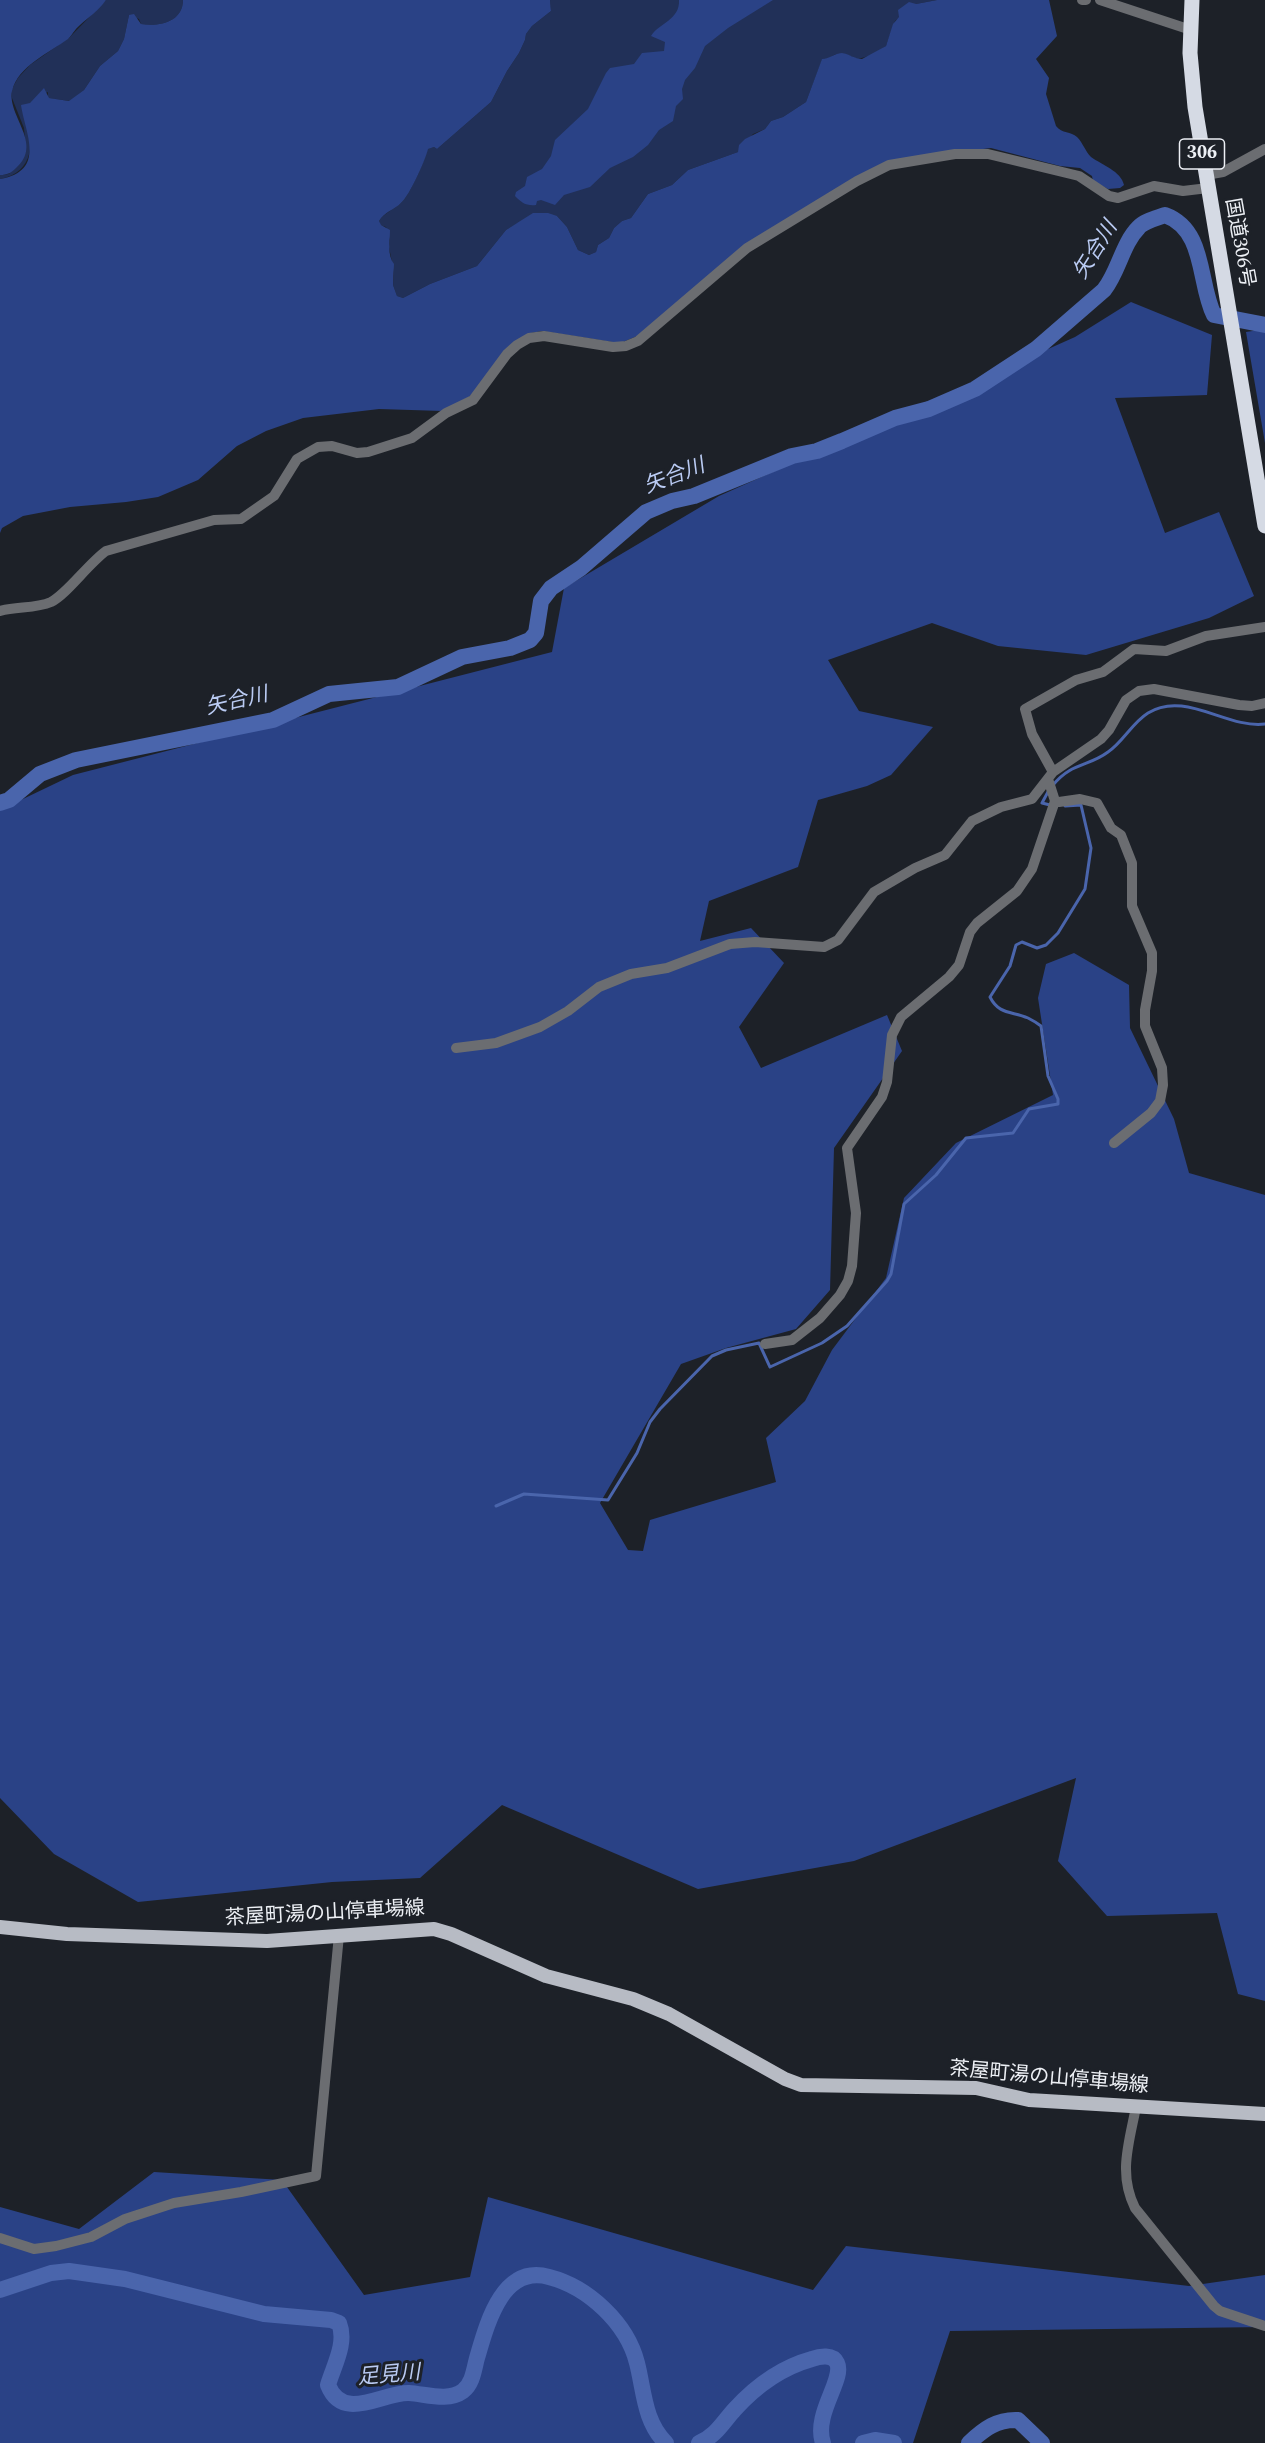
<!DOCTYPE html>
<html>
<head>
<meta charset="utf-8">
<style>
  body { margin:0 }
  canvas { display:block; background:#1d2128 }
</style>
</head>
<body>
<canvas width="1265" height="2443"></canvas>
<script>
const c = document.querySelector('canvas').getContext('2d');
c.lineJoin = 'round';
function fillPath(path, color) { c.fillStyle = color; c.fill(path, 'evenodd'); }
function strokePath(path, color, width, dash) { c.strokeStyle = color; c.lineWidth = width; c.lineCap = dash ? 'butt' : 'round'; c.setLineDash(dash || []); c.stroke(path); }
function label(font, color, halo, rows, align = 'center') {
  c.font = font + ' Spectral,"Noto Sans JP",serif'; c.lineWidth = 6; c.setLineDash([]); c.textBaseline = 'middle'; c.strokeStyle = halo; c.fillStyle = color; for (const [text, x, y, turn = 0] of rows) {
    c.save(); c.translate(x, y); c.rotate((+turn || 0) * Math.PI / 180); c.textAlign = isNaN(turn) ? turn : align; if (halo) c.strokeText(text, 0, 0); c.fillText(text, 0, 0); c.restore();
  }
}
const green = new Path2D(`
  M106,0H183C183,22 159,27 141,24L139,19L129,15L124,39L118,51L100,66L84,90L70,101L48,98V92C35,97 30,102 23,114C36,140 34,173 0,179V175L9,174L26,150L24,128L12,98V89L18,78L30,65L70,37Z
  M550,0H937L916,4L895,21L886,46L872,55L858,59C851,57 843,51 837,54C830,56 829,59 822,60L806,102L783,117L771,121L765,129L753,134L738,152L688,170L672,185L648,194L631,218L622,221L614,228L609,238L598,245L596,252L589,255L578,250L567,227L557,216L516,224L506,230L477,266L430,284L403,298L397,296L393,285L394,272L389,247L390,240L386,227L380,225L379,221C384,213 393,210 401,203C410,195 425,161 427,149L434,147L437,149L491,102L507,71L519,53L525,40L526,34L532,26L551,11Z`);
const forest = new Path2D(`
  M0,0H106C98,11 89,17 80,25C75,29 72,35 68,39C49,53 18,66 12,91C7,116 44,144 16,168C11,173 7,175 0,175Z
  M183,0H550L551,11L532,26L526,34L525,40L519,53L507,71L491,102L437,149L434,147L428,149C425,161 410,195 401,203C394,210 384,212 379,221L381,225L390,230C390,242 387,255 394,264L393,285L397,296L403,298L430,284L477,266L506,230L533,213H548L557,216L567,227L578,250L589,255L596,252L598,245L609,238L614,228L622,221L631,218L648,194L672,185L688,170L738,152L739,145L745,139L765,129L771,121L783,117L806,102L822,59C830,59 834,53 842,53C849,54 855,59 862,59L886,46L893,24L899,17L898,10L909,2L916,4L937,0H1049L1057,36L1036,59L1049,78L1046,94L1056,126C1062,134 1071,131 1077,137C1083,143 1085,151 1091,157C1102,165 1121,171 1124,185L1120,188L1108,189L1093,181L1092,176L1080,168L1060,166L991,148L896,160L752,240L642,334L623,342H612L542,331L531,333L469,397L443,411L379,409L303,418L266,431L237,446L198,480L158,497L126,502L70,507L23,516L2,528L0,533V179C47,171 25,133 21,105L30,103L44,88L49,98L69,101L84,90L100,66L118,51L124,39L129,15L134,14L141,24C159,27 183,22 183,0Z
  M679,0H773L728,28L705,46L695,68L685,80L682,89L683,99L676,106L673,121L659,130L648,145L633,157L610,168L590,187L564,195L555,205L541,200L537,201L536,205C526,206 522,203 515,196L516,192L525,186L527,177L542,169L551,156L555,140L588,109L606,73L610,68L634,64L642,53L664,51L665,42L651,36C659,23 680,20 679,0Z
  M1131,302L1212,335L1207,395L1115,398L1165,533L1219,512L1254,596L1209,618L1086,655L998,646L932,623L828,660L859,711L933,727L891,775L867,786L818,800L798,867L709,901L700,941L751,928L784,963L739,1027L761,1068L887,1015L902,1051L834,1148L830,1290L796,1329L726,1348L681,1364L600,1503L628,1550L643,1551L650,1520L776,1482L766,1438L805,1401L832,1350L886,1278L904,1198L956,1143L1053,1095L1038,998L1046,964L1074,953L1129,985L1130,1028L1174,1119L1189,1173L1265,1195V2001L1238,1994L1217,1913L1107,1916L1058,1861L1076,1778L854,1861L698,1889L502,1805L420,1878L332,1882L138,1902L54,1854L0,1798V810L73,775L552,652L564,588L719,496L1075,337Z
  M1265,329V443L1246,332Z
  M154,2172L282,2180L364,2295L470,2277L488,2197L813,2290L846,2246L1189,2286L1265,2275V2327L950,2331L913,2443H0V2207L79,2229Z`);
const stream = new Path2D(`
  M1053,785C1072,762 1088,767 1108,752C1123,742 1132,723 1148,713C1185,690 1227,729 1265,724
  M1049,790L1042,803L1050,805
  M496,1506L524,1494L608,1500L637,1453L650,1422L660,1409L712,1356L726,1350L759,1343L770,1367L822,1343L847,1326L887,1281L891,1274L904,1204L936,1175L966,1138L1013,1133L1029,1109L1058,1104V1099L1048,1076L1041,1026C1037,1023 1032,1020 1028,1018C1012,1011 999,1015 990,997L1010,966L1016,945L1022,942L1037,948L1046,945L1058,933L1085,889L1091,848L1081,805L1065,806`);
const river = new Path2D(`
  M0,803L9,800L40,774L76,760L273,720L329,694L398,687L462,657L510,648L530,640L536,633L541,601L551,588L581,568L646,512L672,501L694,496L792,456L817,451L842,441L895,418L929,409L975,389L1036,349L1104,290C1119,271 1122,244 1139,227C1144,221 1157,218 1165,215C1206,230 1198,283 1214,315L1265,325
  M0,2290L51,2273L69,2271L125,2279L264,2314L331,2320L339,2323C347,2343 334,2365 328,2385C343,2423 383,2392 409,2393C426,2394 448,2402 463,2391C473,2383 474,2369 477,2358C487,2324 502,2264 549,2277C588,2287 627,2323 637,2363C644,2390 644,2422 666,2443
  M699,2443C716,2436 723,2422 735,2409C756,2386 783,2367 812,2359C820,2356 833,2354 837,2363C845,2379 813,2414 823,2443
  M863,2443L875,2440L894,2443
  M969,2443C984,2429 997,2419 1018,2420L1042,2443`);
const minor = new Path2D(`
  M1082,0H1086
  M1100,0L1191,30
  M1206,175L1223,172L1265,149
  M0,611C16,606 35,609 51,602C67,594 88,564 106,551L214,520L241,519L274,496L297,459L318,447L332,446L357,453L368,452L412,438L446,413L473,400L507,354L517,345L529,338L544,336L613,347L626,346L638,341L747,248L857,181L889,165L955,154H988L1079,176L1109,196L1118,198L1154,186L1183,191L1208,188
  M1053,772L1032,734L1025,709L1076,680L1103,672L1134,649L1166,651L1206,636L1265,627
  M1055,801L1059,802L1080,799L1097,803L1111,828L1121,835L1132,863V906L1152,953V971L1145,1010V1026L1162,1068L1163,1085L1160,1101L1151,1113L1114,1143
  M456,1048L496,1043L540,1027L568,1011L599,987L631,974L667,968L730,944L755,942L824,947L838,940L874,892L915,868L945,855L972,821L1001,807L1032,799L1053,772L1101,739L1109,730L1126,700L1139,691L1154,689L1239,705L1252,706L1265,703
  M765,1344L792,1340L820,1318L840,1295L848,1281L852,1266L856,1213L847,1148L882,1097L887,1082L892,1035L901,1017L949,977L959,965L970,932L977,923L1017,891L1032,869L1055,801L1048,779
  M1136,2107C1129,2143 1118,2174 1135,2208L1214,2306L1220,2311L1265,2326
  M0,2238L34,2249L56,2246L91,2237L125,2219L174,2203L241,2192L316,2176L339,1935`);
const major = new Path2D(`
  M0,1927L67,1934L267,1941L434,1929L451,1934L546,1976L633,1999L669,2014L785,2079L801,2085L976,2088L1029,2100L1265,2114`);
const highway = new Path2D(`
  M1192,0L1190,53L1195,107L1265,526`);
const shields = [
  [1202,154,45]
];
const shieldNames = [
  ["306",1202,154]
];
const streetNames = [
  ["国道306号",1238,243,80],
  ["茶屋町湯の山停車場線",325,1915,-3],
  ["茶屋町湯の山停車場線",1049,2079,5]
];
const waterNames = [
  ["矢合川",1097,251,-58],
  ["矢合川",675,478,-21],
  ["矢合川",237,703,-13],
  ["足見川",389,2377,-5]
];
fillPath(green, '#213058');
fillPath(forest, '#2a4286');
strokePath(stream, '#4a65ac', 3);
strokePath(river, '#4a65ac', 16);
strokePath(minor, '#6b6d71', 10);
strokePath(major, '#b7bbc4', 14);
strokePath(highway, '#d5dae4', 15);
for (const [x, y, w] of shields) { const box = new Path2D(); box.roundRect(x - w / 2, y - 15, w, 30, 4.5); c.fillStyle = '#1d2128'; c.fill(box); strokePath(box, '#edf0f5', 1.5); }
label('bold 18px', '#edf0f5', null, shieldNames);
label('20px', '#edf0f5', '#1d2128', streetNames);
label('italic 21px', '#bacbf3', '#1d2128', waterNames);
</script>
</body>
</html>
